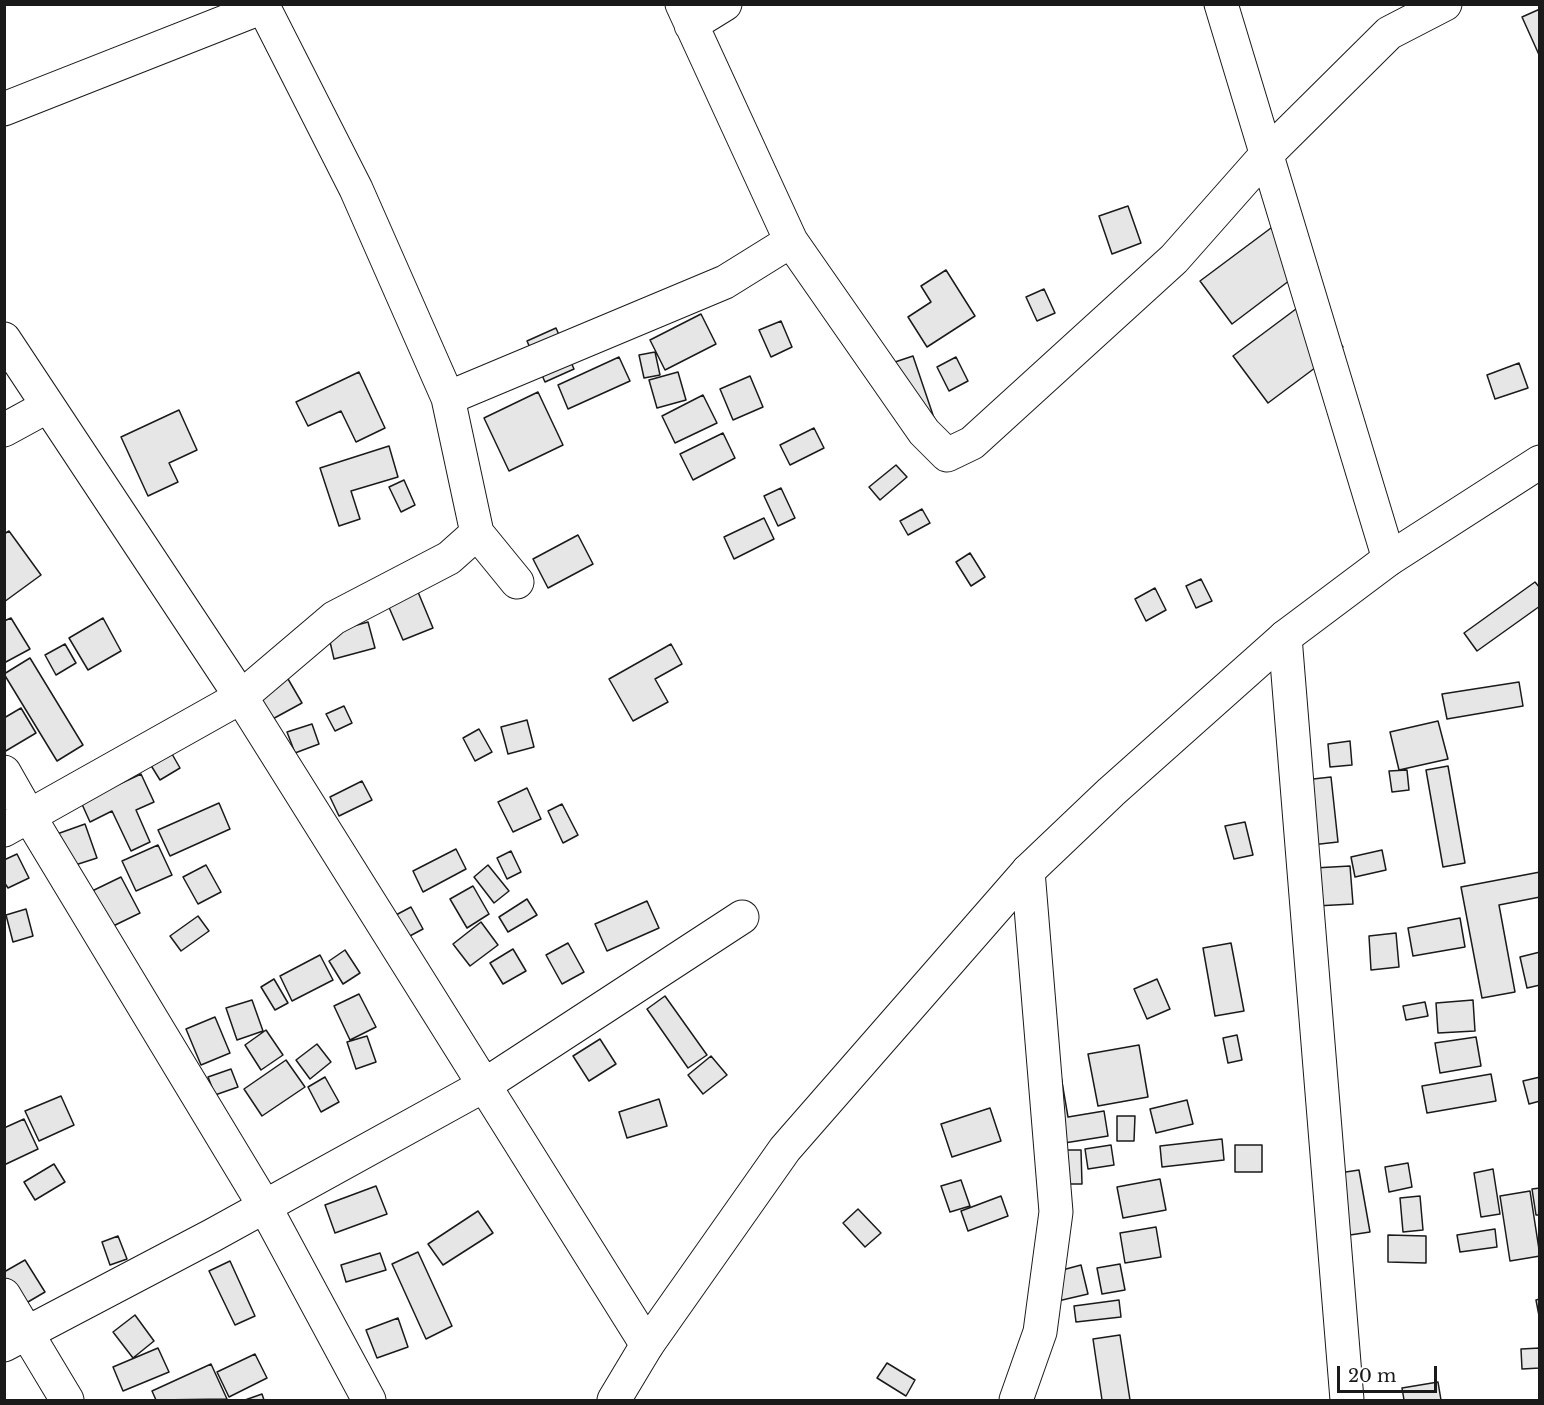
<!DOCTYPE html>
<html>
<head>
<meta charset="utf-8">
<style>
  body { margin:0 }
  #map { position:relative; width:1544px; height:1405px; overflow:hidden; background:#fff; font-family:"Libre Baskerville",serif }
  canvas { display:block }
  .frame { position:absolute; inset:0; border:6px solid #1a1a1a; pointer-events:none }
  .scale { position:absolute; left:1337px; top:1366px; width:100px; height:27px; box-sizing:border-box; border:3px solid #1a1a1a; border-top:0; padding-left:8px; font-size:18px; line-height:21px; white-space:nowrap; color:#1a1a1a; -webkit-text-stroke:4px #fff; paint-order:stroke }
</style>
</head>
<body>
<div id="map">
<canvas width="1544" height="1405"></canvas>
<div class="frame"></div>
<div class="scale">20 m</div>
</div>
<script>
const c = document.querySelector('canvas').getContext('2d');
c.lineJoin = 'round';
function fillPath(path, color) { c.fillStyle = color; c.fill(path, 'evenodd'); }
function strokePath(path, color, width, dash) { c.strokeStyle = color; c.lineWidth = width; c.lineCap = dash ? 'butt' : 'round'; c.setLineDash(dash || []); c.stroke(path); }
const building = new Path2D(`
  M1540,9V57L1522,17Z
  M1128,206L1141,243L1112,254L1099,216Z
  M1275,225L1306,268L1232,324L1200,281Z
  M946,270L975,316L927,347L908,317L931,302L921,286Z
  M1044,289L1055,313L1037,321L1026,297Z
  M1308,300L1343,347L1268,403L1233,356Z
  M701,314L716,344L665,370L650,340Z
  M781,321L792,347L771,357L759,330Z
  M556,328L574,369L545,382L527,341Z
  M655,352L660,375L644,378L639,355Z
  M913,356L934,418L892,363Z
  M619,357L630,381L568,409L558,385Z
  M956,357L968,381L949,391L937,367Z
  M1519,363L1528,388L1495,399L1487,375Z
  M359,372L385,428L356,442L341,411L308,426L296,402Z
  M678,372L686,400L657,408L649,380Z
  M750,376L763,407L733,420L720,389Z
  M538,392L563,445L509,471L484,418Z
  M703,395L717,423L675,443L662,416Z
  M179,410L197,450L169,463L178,482L148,496L121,437Z
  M814,428L824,448L790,465L780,445Z
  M723,433L735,458L693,480L680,454Z
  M389,446L398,477L351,491L360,519L339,526L320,468Z
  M896,465L907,477L880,500L869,487Z
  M404,480L415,505L401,512L389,487Z
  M781,488L795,518L778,526L764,496Z
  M922,509L930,523L908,535L900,521Z
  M764,518L774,539L734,559L724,537Z
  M9,531L41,575L4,602V534Z
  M578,535L593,564L548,588L533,559Z
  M970,553L985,577L971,586L956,562Z
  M1201,579L1212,601L1196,608L1186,586Z
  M1535,582L1540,588V606L1477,651L1464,633Z
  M1155,588L1166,610L1146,621L1135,599Z
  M418,592L433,628L403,640L388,605Z
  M11,618L30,649L4,663V621Z
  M103,618L121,651L88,670L69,638Z
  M368,622L375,648L334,659L328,633Z
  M65,644L76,663L56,675L45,655Z
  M671,644L682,664L655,679L668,702L633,721L609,679Z
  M30,658L83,745L57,761L4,674Z
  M277,660L302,703L269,721L245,678Z
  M1519,682L1523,706L1447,719L1442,694Z
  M344,706L352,723L335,731L326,714Z
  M21,708L36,733L4,752V718Z
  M527,720L534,747L508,754L501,727Z
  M1438,721L1448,759L1399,770L1390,732Z
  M312,724L319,744L295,753L287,732Z
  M479,729L492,752L475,761L463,738Z
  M1350,741L1352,765L1330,767L1328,744Z
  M168,747L180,768L160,780L147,759Z
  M1448,766L1465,863L1443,867L1426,770Z
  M1407,770L1409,790L1392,792L1389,771Z
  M141,774L154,802L136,810L150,842L131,851L112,811L90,822L81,802Z
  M1331,777L1338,842L1311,845L1304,780Z
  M362,781L372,800L339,816L330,797Z
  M527,788L541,819L513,832L498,802Z
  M219,803L230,829L170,856L158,830Z
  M562,804L578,835L563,843L548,811Z
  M1245,822L1253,855L1234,859L1225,826Z
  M85,824L97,858L69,867L57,834Z
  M158,845L172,875L136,891L122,861Z
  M456,849L466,869L423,892L413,871Z
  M1382,850L1386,870L1355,877L1351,857Z
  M511,851L521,872L507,879L497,858Z
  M17,854L29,878L8,888L4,882V860Z
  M206,865L221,892L198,904L183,877Z
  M488,865L509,891L494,903L474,877Z
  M1350,866L1353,904L1316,906L1314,868Z
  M1540,872V897L1499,905L1515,992L1482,998L1461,887Z
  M121,877L140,913L107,929L88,893Z
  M473,886L489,914L467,928L450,899Z
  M527,899L537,915L508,932L499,917Z
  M647,901L659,928L607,951L595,924Z
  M411,907L423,929L406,938L394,916Z
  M26,909L33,936L13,942L6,915Z
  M198,916L209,931L181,951L170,936Z
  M1460,918L1465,947L1413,956L1408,928Z
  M481,922L498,945L470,966L453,944Z
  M1396,933L1399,967L1371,970L1369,936Z
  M568,943L584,972L562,984L546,955Z
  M1231,943L1244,1011L1215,1016L1203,948Z
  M513,949L526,971L503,984L490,963Z
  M345,950L360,973L343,984L329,961Z
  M1540,952V985L1527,988L1520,957Z
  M320,955L333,980L292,1001L280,976Z
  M274,979L288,1003L275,1010L261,987Z
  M1157,979L1170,1009L1147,1019L1134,989Z
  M359,994L376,1027L350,1040L334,1006Z
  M665,996L707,1055L688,1068L647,1009Z
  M252,1000L263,1031L237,1040L226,1008Z
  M1473,1000L1475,1031L1438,1033L1436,1003Z
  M1425,1002L1428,1016L1406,1020L1403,1006Z
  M215,1017L230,1053L201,1065L186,1029Z
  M266,1030L283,1055L261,1070L245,1045Z
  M1237,1035L1242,1060L1228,1063L1223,1038Z
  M367,1036L376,1062L356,1069L347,1042Z
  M1476,1037L1481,1066L1440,1073L1435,1043Z
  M600,1039L616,1064L589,1081L573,1056Z
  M317,1044L331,1062L310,1079L296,1060Z
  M1139,1045L1148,1097L1098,1106L1088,1054Z
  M1057,1053L1068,1117L1104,1111L1108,1136L1052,1145Z
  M711,1056L727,1075L703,1094L688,1075Z
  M286,1060L305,1087L262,1116L244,1089Z
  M231,1069L238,1087L215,1095L208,1077Z
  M1491,1074L1496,1101L1427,1113L1422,1086Z
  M325,1077L339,1102L321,1112L308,1087Z
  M1540,1077V1101L1529,1104L1523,1081Z
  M61,1096L74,1125L39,1141L25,1111Z
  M659,1099L667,1126L627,1138L619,1112Z
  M1187,1100L1193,1124L1156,1133L1150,1109Z
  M990,1108L1001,1141L952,1157L941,1124Z
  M1117,1116H1135L1134,1141H1117Z
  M24,1119L38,1149L4,1165V1128Z
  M1222,1139L1224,1160L1162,1167L1160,1146Z
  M1111,1145L1114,1165L1088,1169L1085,1149Z
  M1235,1145H1262V1172H1235Z
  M1056,1150H1081L1082,1184H1056Z
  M1408,1163L1412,1187L1389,1192L1385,1167Z
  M54,1164L65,1182L35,1200L24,1182Z
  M1493,1169L1500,1214L1481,1217L1474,1173Z
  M1359,1170L1370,1232L1350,1235L1339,1173Z
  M1160,1179L1166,1210L1123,1218L1117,1187Z
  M961,1180L970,1206L950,1212L941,1186Z
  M376,1186L387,1214L335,1233L325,1205Z
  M1540,1188V1215H1536L1532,1189Z
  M1530,1191L1540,1256L1510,1261L1500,1196Z
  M1001,1196L1008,1216L968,1231L961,1211Z
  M1420,1196L1423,1230L1403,1232L1400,1198Z
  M858,1209L881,1233L865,1247L843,1223Z
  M478,1211L493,1233L443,1265L428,1244Z
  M1156,1227L1161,1257L1125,1263L1120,1233Z
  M1495,1229L1497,1247L1460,1252L1457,1235Z
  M1388,1235L1426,1236V1263L1388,1262Z
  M118,1236L127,1259L110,1265L102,1242Z
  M418,1252L452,1326L426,1339L392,1264Z
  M380,1253L386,1270L346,1282L341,1265Z
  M25,1260L45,1292L16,1309L4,1289V1272Z
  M230,1261L255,1316L235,1325L209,1271Z
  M1120,1264L1125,1290L1102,1294L1097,1268Z
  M1081,1265L1088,1294L1058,1301L1051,1273Z
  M1540,1299V1321L1536,1300Z
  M1119,1300L1121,1317L1076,1322L1074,1306Z
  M135,1315L154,1341L133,1358L113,1332Z
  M398,1318L408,1347L377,1358L366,1330Z
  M1120,1335L1130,1400H1102L1093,1339Z
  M158,1348L169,1372L123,1391L113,1367Z
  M1540,1348V1368L1522,1369L1521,1349Z
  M255,1354L267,1378L229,1397L217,1372Z
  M887,1363L915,1380L906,1396L877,1378Z
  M211,1364L227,1399L156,1400L152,1391Z
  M1438,1382L1441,1400H1404L1402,1388Z
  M262,1394L264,1400H245Z`);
const minor = new Path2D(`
  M262,4L356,189L448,398L477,533L517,582
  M682,4L791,241L924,432L947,455L972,443L1174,259L1266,155L1389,33L1445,4
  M1221,4L1389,559
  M691,25L725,4
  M4,109L263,7
  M4,339L241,697L647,1345
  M448,398L725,282L791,241
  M4,430L48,406
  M1285,637L1347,1400
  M4,772L29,816L265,1207L369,1400
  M4,830L241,697L334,618L449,558L477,533
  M4,1295L67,1400
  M4,1345L213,1235L483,1086L742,917
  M1016,1400L1040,1332L1056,1212L1028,871`);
const major = new Path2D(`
  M614,1400L647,1345L785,1149L1028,871L1111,792L1285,637L1389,559L1540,462`);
fillPath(building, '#e6e6e6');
strokePath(building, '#1a1a1a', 1.5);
strokePath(minor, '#1a1a1a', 35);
strokePath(major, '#1a1a1a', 35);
strokePath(minor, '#fff', 33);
strokePath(major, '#fff', 33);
</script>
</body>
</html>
